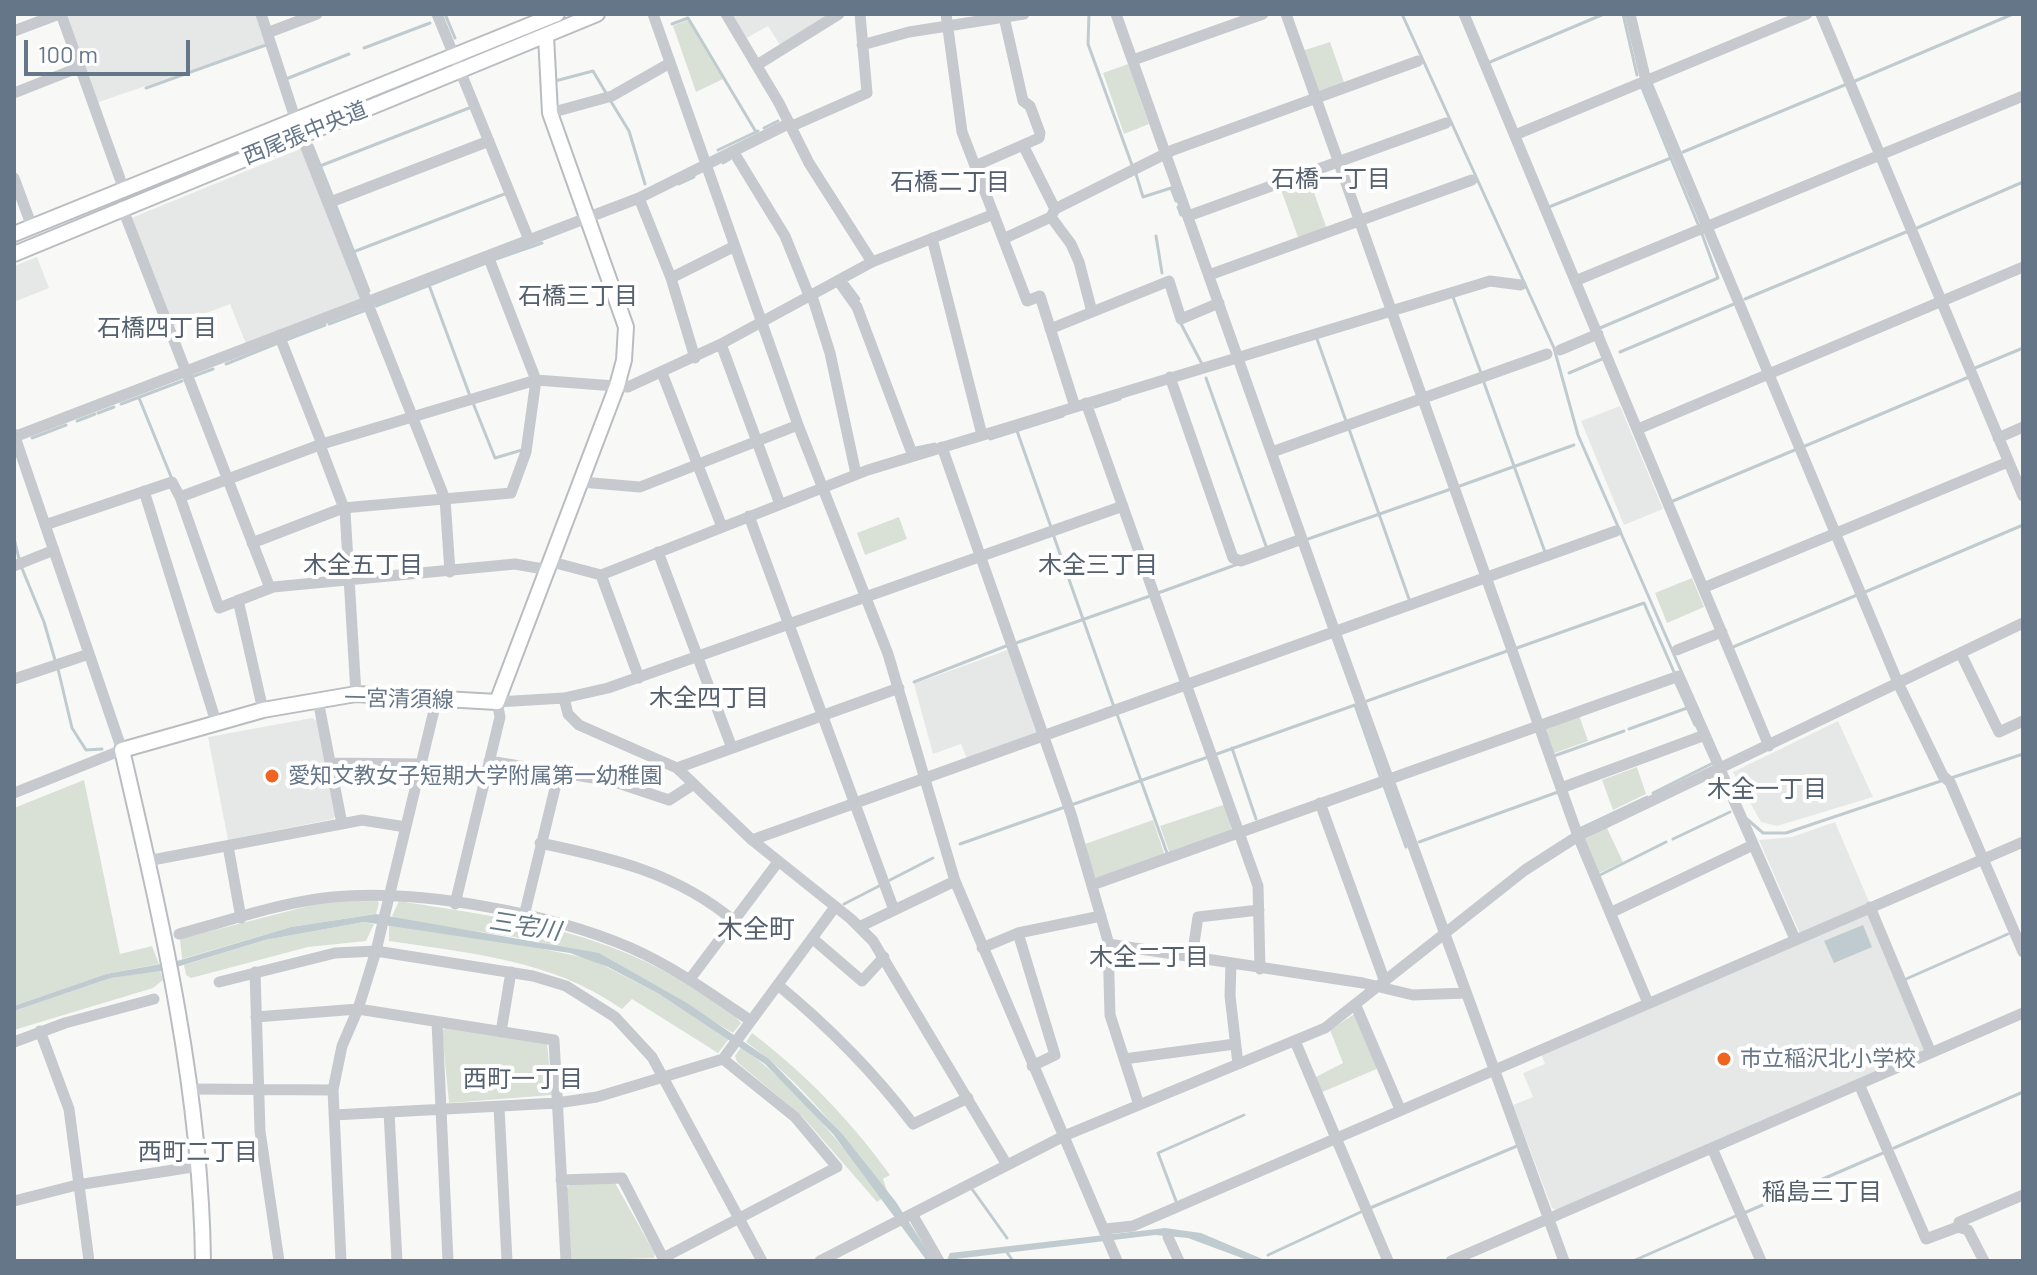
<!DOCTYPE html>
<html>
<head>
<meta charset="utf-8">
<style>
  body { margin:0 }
  #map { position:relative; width:2037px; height:1275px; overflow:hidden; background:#f8f9f6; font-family:Barlow,sans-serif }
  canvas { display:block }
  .frame { position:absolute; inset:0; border:16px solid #667689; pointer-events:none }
  .scale { position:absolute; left:24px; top:40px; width:166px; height:36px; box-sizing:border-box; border:4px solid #667689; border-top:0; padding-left:10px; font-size:24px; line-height:28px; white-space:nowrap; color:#667689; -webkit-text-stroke:6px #fff; paint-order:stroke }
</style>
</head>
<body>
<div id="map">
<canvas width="2037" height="1275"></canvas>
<div class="frame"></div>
<div class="scale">100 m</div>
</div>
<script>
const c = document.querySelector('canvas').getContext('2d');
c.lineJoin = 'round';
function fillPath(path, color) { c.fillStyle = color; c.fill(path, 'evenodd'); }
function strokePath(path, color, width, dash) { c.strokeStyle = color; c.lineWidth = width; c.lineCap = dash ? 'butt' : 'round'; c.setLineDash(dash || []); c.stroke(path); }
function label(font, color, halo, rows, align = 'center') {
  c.font = font + ' Barlow,"Noto Sans JP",sans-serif'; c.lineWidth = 8; c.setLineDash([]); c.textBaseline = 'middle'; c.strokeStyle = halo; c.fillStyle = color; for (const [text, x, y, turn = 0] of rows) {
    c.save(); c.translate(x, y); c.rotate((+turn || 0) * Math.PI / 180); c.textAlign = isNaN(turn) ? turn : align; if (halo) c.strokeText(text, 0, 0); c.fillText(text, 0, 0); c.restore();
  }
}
const built = new Path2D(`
  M65,14H260L268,44L96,103Z
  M730,14H830L780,45L768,26L745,39Z
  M302,148L361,300L246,344L230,304L170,327L129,219Z
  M37,257L49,288L14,302V266Z
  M1620,406L1663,509L1624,525L1581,421Z
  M1010,649L1039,730L1037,734L967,759L961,744L933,754L914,684Z
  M312,718L318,721L336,815L333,819L228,840L208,737Z
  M1838,721L1873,797L1777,826L1761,822L1733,772Z
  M1835,822L1870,904L1800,934L1759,840L1792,837Z
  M1869,913L1925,1051L1556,1210L1552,1208L1513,1105L1533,1097L1523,1073L1545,1064L1541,1054Z`);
const green = new Path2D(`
  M688,20L723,79L696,92L673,26Z
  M1330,42L1345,85L1317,92L1302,51Z
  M1128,64L1149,124L1124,134L1103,73Z
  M1308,176L1327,229L1299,240L1280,187Z
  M899,517L907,539L865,555L857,533Z
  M1692,578L1704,607L1667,623L1655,593Z
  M1579,715L1588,741L1552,754L1544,726Z
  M1637,767L1646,794L1613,810L1602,780Z
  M84,780L120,954L152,946L159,964L106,974L14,1006V808Z
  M1226,804L1232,832L1170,854L1160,826Z
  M1153,820L1165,856L1095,878L1085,844Z
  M1607,828L1623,862L1597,874L1583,840Z
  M376,899L379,903L376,914L291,927L182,959L180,939L320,903Z
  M399,901C510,919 606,929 702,994C714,1002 732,1011 741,1023L733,1033L608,958L515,937L399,920L392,916Z
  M364,922L374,924L366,941L308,947L191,978L186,975L184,965L265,940Z
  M389,925L510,942L591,959L659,994L729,1039L718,1053L632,999L622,1009C550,959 473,954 389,941Z
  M160,970L163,980L153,988L14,1030V1011L111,978Z
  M1356,1013L1379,1068L1320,1093L1314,1078L1343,1063L1330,1030Z
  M446,1027L547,1043L552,1095L449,1103L442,1031Z
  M752,1033C806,1074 851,1121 890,1175L883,1179L889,1196C847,1141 803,1082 746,1042Z
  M741,1047C798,1087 840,1144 883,1198L877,1202L802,1116L737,1062L735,1056Z
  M615,1183L655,1254L654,1258L571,1261L567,1188L570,1184Z`);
const water = new Path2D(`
  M376,914L599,953L687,1003L769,1059L843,1135L896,1202L934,1261H927L833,1134L765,1064L659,994L608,967L570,953L364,922L265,940L167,970L111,978L14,1011V1006L106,974L177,961L291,927Z
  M1863,925L1872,947L1834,963L1824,941Z
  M1165,1228L1201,1233L1267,1261H1250L1188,1238L1155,1235L947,1260L950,1253Z`);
const stream = new Path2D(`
  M445,14L455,38
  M1089,14L1088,44L1132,165
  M1402,14L1554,348L1578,435L1682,673
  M1623,14L1637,75
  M672,24L688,18L756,132
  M364,48L430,23
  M1490,62L1604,14
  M286,79L349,54
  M555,81L593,71L606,93
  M1855,81L2013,14
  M146,88L266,45
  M1642,88L1698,224
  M610,100L629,131L645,184
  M764,128L778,121
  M312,145L332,195
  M718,150L758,131
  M1683,152L1847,84
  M723,163L730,159
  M320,166L469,108
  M1136,174L1143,197L1171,188L1176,201
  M679,184L694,177
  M336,206L369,291
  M1178,207L1181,215
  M1549,207L1671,158
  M1917,228L2023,182
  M1156,236L1162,273
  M353,252L507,193
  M496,259L542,243
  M847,283L859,299
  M429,285L470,396
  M1453,297L1481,373
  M1745,299L1906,232
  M376,306L486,263
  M1180,322L1202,364
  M329,324L366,310
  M1600,328L1718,278L1702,234
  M1317,339L1346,421
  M286,340L325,325
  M1620,352L1734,304
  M226,364L278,343
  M1975,368L2023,348
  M1569,373L1602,359
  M194,376L213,369
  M1206,378L1266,546
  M1483,380L1545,552
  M139,398L172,479
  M473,403L495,458L522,450
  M121,404L182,381
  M1095,407L1120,399
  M98,413L114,407
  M77,421L95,414
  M1349,429L1409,599
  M1017,431L1051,527
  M32,438L66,425
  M990,439L1063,416
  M1805,446L1969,377
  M916,448L935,444
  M1457,487L1574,445
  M1673,501L1797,449
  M1053,534L1114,707
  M14,538L19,559
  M1308,539L1451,489
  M21,566L44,622L55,660
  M1865,592L2023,525
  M1158,593L1238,564
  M1016,643L1150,596
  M1733,647L1857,595
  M1514,649L1644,603L1674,672
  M58,669L72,728L86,750L102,749
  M1675,681L1695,725
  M914,682L1006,646
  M1367,701L1507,651
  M1117,714L1167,853
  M1629,729L1687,708
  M1232,748L1256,819
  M1214,755L1355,705L1380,776
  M1554,756L1624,731
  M1951,778L2023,754
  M1384,786L1406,847
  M1653,793L1711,764
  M1074,804L1208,757
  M1747,819L1763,833H1786L1941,781
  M1579,829L1647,797
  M1673,839L1730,812
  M1419,842L1558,792
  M960,844L1065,807
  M1598,876L1666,842
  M890,880L933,858
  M844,904L881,885
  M1906,979L2008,934
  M1894,1148L2023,1092
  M972,1189L1007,1238
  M1176,1201L1158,1153L1244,1115
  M1370,1208L1517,1146
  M1744,1213L1883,1153
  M1006,1251L1013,1261
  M1268,1255L1363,1211
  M1633,1261L1738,1215`);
const minor = new Path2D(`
  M61,14L124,190
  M261,14L296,121
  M437,14L529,240
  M653,14L798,425L888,654L955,881L1117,1261
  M726,14L779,103L809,163L872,262
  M946,14L962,132L1027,301L1040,296L1075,407
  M1116,14L1335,632L1564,1261
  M1286,14L1578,836L1648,1003
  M1464,14L1769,746
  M1630,14L1646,81L1899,685L1943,776L1950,782L2023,952
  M1821,14L2023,496
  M14,31L59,14
  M267,33L317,14
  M862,45L909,32L1024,14
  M1133,60L1263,14
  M757,65L839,14
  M14,93L80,67
  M550,113L612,96L670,63
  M792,126L867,93L860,14
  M301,135L445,499L450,572
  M1515,135L1807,14
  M1023,145L1055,209
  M733,151L785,236L810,298
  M975,166L1039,138L1040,133L1030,106L1023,101L1004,17
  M14,178L32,227
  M639,198L671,278L695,358
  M328,203L489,141
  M122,207L270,588
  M1188,216L1446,123
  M1051,217L1071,244L1079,262L1092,312
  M932,238L982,435
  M1003,239L1051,217L1055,209L1173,150L1418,61
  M1209,275L1472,180
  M671,278L735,246
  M1575,281L2023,96
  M840,283L857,307L913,456
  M812,296L830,353L856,474
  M1050,329L1169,281L1181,319L1219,303
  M279,335L322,444
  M721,344L780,504
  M1560,350L1598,334
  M662,373L722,527
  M1170,377L1233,558L1241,561L1302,539
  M1086,403L1258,886L1260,969
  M1638,429L2023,267
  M14,434L122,750L14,793
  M14,437L639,198L790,123
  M1998,438L2023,427
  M320,445L345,511L356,694
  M942,447L1071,814L1108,941L1110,1015L1139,1105
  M1272,452L1547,354
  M581,482L640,487L798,425
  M144,491L216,722
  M180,497L219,608L273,587L515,564L549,570
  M749,516L894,910
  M45,525L172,482L180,497L322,444L536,380L628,387L721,344L872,262L994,214
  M252,543L343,508L511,493L526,452L536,380L488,256
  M658,552L732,748
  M552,562L601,575L639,678
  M14,566L54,550
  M601,575L868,470L1490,281L1521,285
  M1703,588L2008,462
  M238,600L263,710
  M1677,650L1722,632
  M1961,654L1999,732L2023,721
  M14,679L89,654
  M899,688L677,768L752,840L851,919L873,941L1007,1165
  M564,698L568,714L579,725L677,768
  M318,700L342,824
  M489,761L612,781L669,800L694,784
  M330,763L421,764
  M1561,788L1705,735
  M1320,803L1385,982
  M752,840L1616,531
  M540,843C612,858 677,873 734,921
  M228,846L241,918
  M147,861L362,820L406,827
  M1092,885L1679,676L1795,939
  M455,904L500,717L497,702L564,698L608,688L1123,506
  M1870,907L1931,1053
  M1610,913L1753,845
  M524,916L559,772
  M859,927L955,881
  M1018,933L1101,916
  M179,934C229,921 281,902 333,897C421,889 550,913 631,948C674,967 713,995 751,1021
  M812,938L862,981L884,957
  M1108,944L1363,983L1413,995L1466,993
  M982,948L1018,933L1055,1055L1032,1066
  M1192,957L1198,917L1259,910
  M1231,963L1230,996L1238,1064
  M255,972L260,1131L279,1261
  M690,979L778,862
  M219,982L335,953L376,951L533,976L566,986L615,1017L652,1057L762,1261
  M778,985C829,1027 873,1071 913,1124L968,1098
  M1356,1006L1400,1109
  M256,1017L358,1009L554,1040L566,1261
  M437,1022L448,1261
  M40,1031L69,1109L89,1261
  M501,1032L511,972
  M1295,1041L1388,1261
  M14,1042L65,1023L154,999
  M1124,1059L1235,1044
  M1859,1084L1926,1239L1958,1227L1968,1230L1984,1261
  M191,1089L333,1090
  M499,1107L507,1261
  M389,1112L397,1261
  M334,1115L557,1103L597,1097L723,1059L835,907
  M1712,1148L1761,1261
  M561,1180L622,1178L663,1258L837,1167L795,1117L723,1059
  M14,1201L77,1185L199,1166
  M912,1214L939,1261
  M1958,1227L1959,1222L2023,1195
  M1105,1229L1133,1226L2023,842
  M1168,1237L1179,1261
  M341,1261L333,1090L342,1046L358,1009L376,951L437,698
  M820,1261L1064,1136L1325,1028L1525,870L1578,836L2023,623
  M1451,1261L2023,1013`);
const major = new Path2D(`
  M14,234L557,14
  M14,254L597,14
  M203,1261C201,1087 161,919 122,750L263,710L356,694L497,702L617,386L624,360L626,327L550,113L546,36`);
const markers = [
  [272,776,8,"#ef6420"],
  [1724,1059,8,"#ef6420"]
];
const streetNames = [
  ["西尾張中央道",305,133,-22],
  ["一宮清須線",399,699,1]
];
const poiNames = [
  ["愛知文教女子短期大学附属第一幼稚園",288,776],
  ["市立稲沢北小学校",1740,1059]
];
const neighbourhoodNames = [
  ["石橋一丁目",1331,179],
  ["石橋二丁目",950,182],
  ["石橋三丁目",578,296],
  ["石橋四丁目",157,328],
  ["木全五丁目",363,565],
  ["木全三丁目",1098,565],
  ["木全四丁目",709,698],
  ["木全一丁目",1767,789],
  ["木全二丁目",1149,957],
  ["西町一丁目",523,1079],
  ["西町二丁目",198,1152],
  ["稲島三丁目",1822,1192]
];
const waterNames = [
  ["三宅川",525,926,9]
];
const quarterNames = [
  ["木全町",756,929]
];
fillPath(built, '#e6e8e7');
fillPath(green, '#d9e1d7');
fillPath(water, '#c0cbd0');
strokePath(stream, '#c0cbd0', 3);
strokePath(major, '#b9bdc1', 18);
strokePath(minor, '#c6c9ce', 11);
strokePath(major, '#fff', 14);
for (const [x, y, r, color] of markers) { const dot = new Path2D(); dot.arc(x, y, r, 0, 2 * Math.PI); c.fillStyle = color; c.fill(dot); strokePath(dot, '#fff', 3); }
label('22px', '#667689', '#fff', streetNames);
label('22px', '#667689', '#fff', poiNames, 'left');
label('24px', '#54606d', '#fff', neighbourhoodNames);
label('italic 24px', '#627784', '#fff', waterNames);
label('26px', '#54606d', '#fff', quarterNames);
</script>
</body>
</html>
